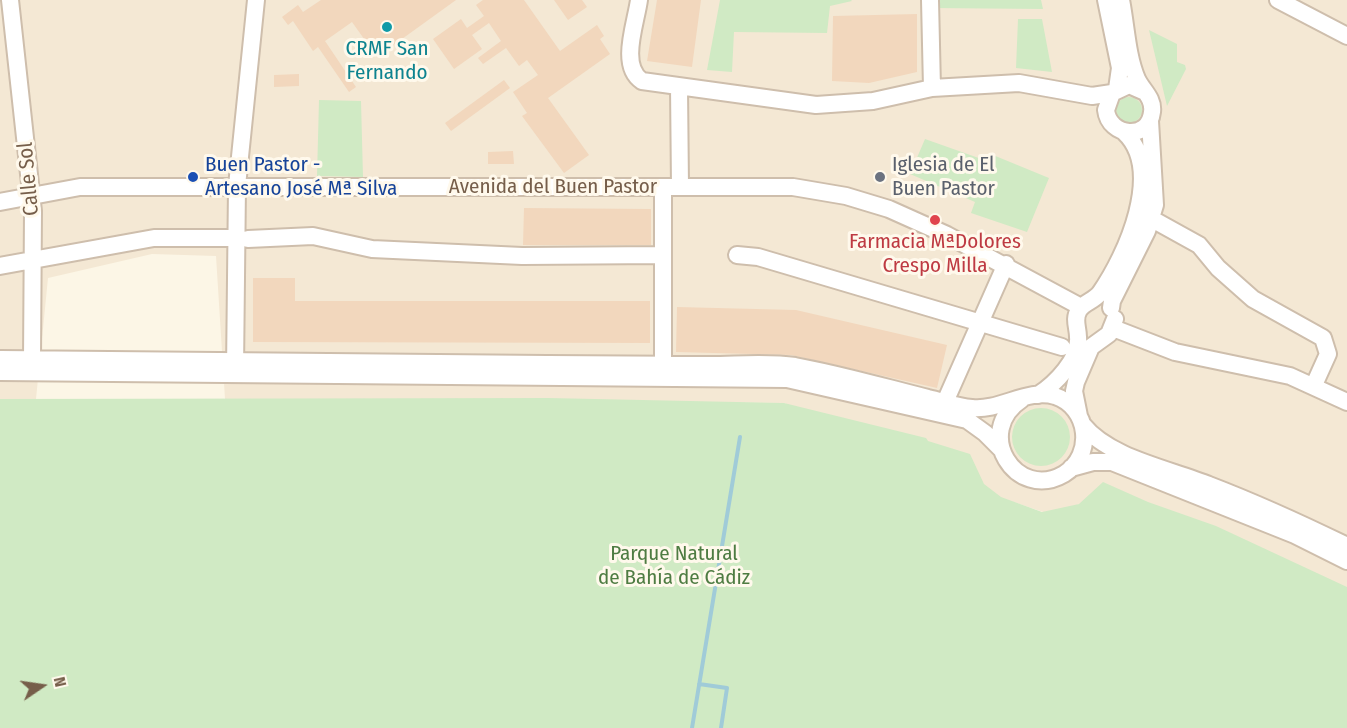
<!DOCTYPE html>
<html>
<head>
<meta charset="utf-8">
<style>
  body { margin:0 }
  #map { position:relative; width:1347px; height:728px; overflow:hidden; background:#fcf6e6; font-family:"Fira Sans Condensed",sans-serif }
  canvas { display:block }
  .north { position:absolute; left:12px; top:656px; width:60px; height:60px; -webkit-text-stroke:4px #fff9ec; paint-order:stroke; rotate:77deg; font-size:16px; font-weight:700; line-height:24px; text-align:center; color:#765e4a }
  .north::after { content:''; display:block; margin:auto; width:21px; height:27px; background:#765e4a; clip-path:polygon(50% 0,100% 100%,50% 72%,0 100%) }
</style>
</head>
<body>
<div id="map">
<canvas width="1347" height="728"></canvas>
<div class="north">N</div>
</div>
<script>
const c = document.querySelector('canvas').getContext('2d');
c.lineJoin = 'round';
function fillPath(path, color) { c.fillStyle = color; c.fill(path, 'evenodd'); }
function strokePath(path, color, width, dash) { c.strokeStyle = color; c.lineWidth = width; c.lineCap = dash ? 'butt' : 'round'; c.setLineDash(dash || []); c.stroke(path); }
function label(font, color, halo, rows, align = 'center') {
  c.font = font + ' "Fira Sans Condensed",sans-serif'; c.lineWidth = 6; c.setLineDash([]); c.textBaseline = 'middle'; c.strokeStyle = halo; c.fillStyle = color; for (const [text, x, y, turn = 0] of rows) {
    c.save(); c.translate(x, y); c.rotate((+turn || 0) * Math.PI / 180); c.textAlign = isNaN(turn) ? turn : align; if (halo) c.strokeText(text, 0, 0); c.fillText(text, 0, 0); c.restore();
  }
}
const residential = new Path2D(`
  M0,0H1347V593L1079,504L1052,515L990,494L784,403L225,399L216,256L152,254L48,278L36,399H0Z`);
const green = new Path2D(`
  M720,0H851L852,1L830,6L827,33L734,32L732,72L707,70Z
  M930,0H1041L1043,9L930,8Z
  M1018,19H1042L1052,72L1016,68Z
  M1149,30L1177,44V62L1185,65L1186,69L1167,106Z
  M1116 110a13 13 0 1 1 26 0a13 13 0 1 1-26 0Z
  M319,100L361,101L363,177L317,176Z
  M925,139L990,162L993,155L1049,178L1027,232L971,213L975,202L910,174Z
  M548,398L784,403L926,438L928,441L970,454L984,484L1001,497L1042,512L1079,504L1103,482L1148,502L1216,526L1347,587V728H0V399Z
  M1012 437a29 29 0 1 1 58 0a29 29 0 1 1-58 0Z`);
const stream = new Path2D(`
  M699,684L727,688L721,728
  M692,728L740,437`);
const building = new Path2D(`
  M321,0H456L377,57L352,22L325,41L356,87L349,92L318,47L313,51L293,21L288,25L282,17L298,5L303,12Z
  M483,0H524L560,51L597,25L604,36L600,39L610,54L548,98L589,155L564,173L522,116L527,113L513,92L538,75L527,60L519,66L506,48L483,64L478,58L501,41L489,23L472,35L482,49L454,69L433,39L461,19L467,28L484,16L476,5Z
  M554,0H582L587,7L568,20Z
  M657,0H701L692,67L647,61Z
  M917,14V72L869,83L832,81L833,16Z
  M299,74V86L274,87V75Z
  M504,80L510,88L451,131L445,123Z
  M513,151L514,164H488V152Z
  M524,208L651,209V245H523Z
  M253,278H295V301H650V343L253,342Z
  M677,307L796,310L947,345L937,388L791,355L676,352Z`);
const minor = new Path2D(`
  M10,0L33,211L32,359
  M639,0C636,23 619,66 642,81L816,105L873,101L932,88L1019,83L1092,96L1112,93
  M930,0L932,88
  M1106,0L1120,68L1117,89
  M1121,0C1126,25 1127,56 1137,79C1142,90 1154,98 1152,112C1149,141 1109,137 1106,110L1112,93L1129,85L1145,92
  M1278,0L1347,36
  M679,87L680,187
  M0,202L80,187H793L846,196L889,209L947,235L1081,307
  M1152,219L1199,245L1218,268L1253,299L1323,338L1328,354L1314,385
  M248,239L313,236L372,249L522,256L663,255
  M737,255L758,257L1062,347
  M0,266L154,238H236
  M1111,308L1112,301L1147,231L1155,205L1150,121
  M1113,328L1175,352L1290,376L1347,402
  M0,359C182,360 365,363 547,364C601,364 656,365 710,365C737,365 768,362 795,366C839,374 884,387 928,398C942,401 957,407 972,408C1000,411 1028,388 1055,396C1089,407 1095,455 1064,474C1016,502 972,432 1022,399
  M663,365V187
  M235,370L237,186L256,0
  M0,372L787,379L967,420L985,433L1001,449
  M1038,395C1055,384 1080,359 1078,337C1078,327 1073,319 1079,310C1084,302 1094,301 1100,293C1126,256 1165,170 1124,132
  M945,402L1006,264
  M1079,416L1074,391L1076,382L1091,347L1109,334L1115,319
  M1083,425C1109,458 1170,469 1209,485C1256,503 1302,524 1347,546
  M1071,468L1093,462H1112L1295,535L1347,561`);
const markers = [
  [387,27,6,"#0f9aa8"],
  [193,177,6,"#1a4fb4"],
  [880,177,6,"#6b7280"],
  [935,220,6,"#e0444e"]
];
const cultureNames = [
  ["CRMF San",387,49],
  ["Fernando",387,73]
];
const transitNames = [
  ["Buen Pastor -",205,165],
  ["Artesano José Mª Silva",205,189]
];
const worshipNames = [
  ["Iglesia de El",892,165],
  ["Buen Pastor",892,189]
];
const streetNames = [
  ["Calle Sol",29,179,-95],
  ["Avenida del Buen Pastor",553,187]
];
const healthNames = [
  ["Farmacia MªDolores",935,242],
  ["Crespo Milla",935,266]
];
const parkNames = [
  ["Parque Natural",674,554],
  ["de Bahía de Cádiz",674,578]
];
fillPath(residential, '#f4e8d4');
fillPath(green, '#d0eac4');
strokePath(stream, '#a0cbd8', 4);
fillPath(building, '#f2d7bd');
strokePath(minor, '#cebeac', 20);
strokePath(minor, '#fff', 16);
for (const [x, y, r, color] of markers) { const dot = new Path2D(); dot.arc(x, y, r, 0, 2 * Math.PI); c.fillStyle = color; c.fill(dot); strokePath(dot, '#fff9ec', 2); }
label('21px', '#0d838f', '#fff9ec', cultureNames);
label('21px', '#164399', '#fff9ec', transitNames, 'left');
label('21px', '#5b616d', '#fff9ec', worshipNames, 'left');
label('21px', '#765e4a', '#fff9ec', streetNames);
label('21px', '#be3a42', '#fff9ec', healthNames);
label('21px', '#4e7c42', '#fff9ec', parkNames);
</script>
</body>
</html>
